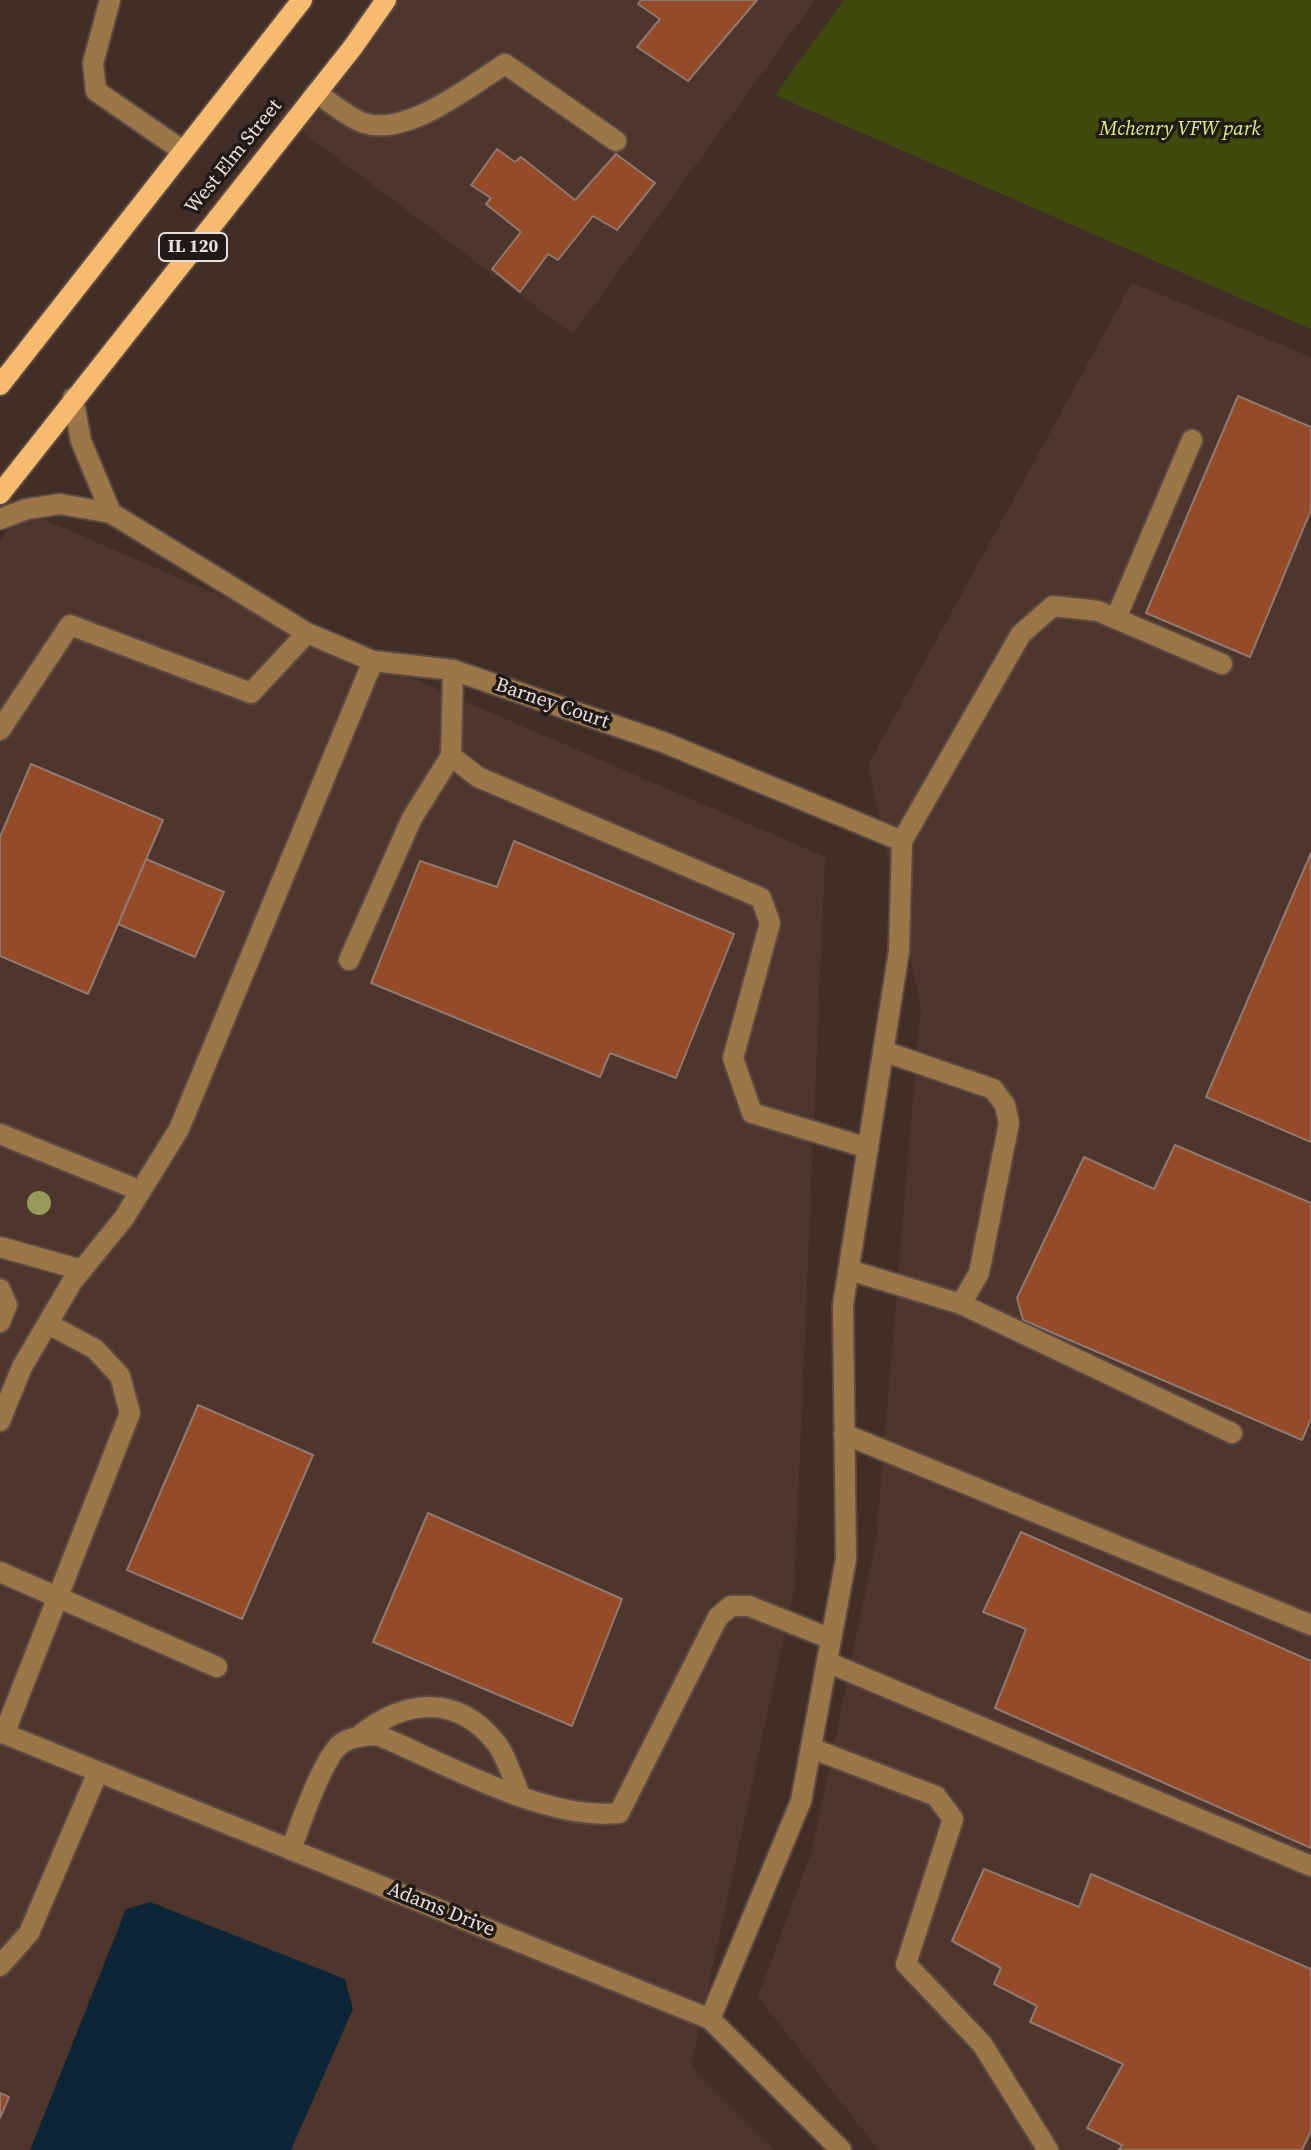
<!DOCTYPE html>
<html>
<head>
<meta charset="utf-8">
<style>
  body { margin:0 }
  canvas { display:block; background:#412f27 }
</style>
</head>
<body>
<canvas width="1311" height="2150"></canvas>
<script>
const c = document.querySelector('canvas').getContext('2d');
c.lineJoin = 'round';
function fillPath(path, color) { c.fillStyle = color; c.fill(path, 'evenodd'); }
function strokePath(path, color, width, dash) { c.strokeStyle = color; c.lineWidth = width; c.lineCap = dash ? 'butt' : 'round'; c.setLineDash(dash || []); c.stroke(path); }
function label(font, color, halo, rows, align = 'center') {
  c.font = font + ' "Source Serif 4",serif'; c.lineWidth = 7; c.setLineDash([]); c.textBaseline = 'middle'; c.strokeStyle = halo; c.fillStyle = color; for (const [text, x, y, turn = 0] of rows) {
    c.save(); c.translate(x, y); c.rotate((+turn || 0) * Math.PI / 180); c.textAlign = isNaN(turn) ? turn : align; if (halo) c.strokeText(text, 0, 0); c.fillText(text, 0, 0); c.restore();
  }
}
const built = new Path2D(`
  M395,0H815L573,334L297,128Z
  M1132,283L1311,357V2150H879L758,1997L812,1851L876,1542L921,1007L868,765Z
  M19,509L825,857L794,1590L691,2066L775,2150H0V543Z`);
const green = new Path2D(`
  M844,0H1311V329L775,95Z`);
const water = new Path2D(`
  M150,1902L345,1979L353,2009L291,2150H30L126,1909Z`);
const building = new Path2D(`
  M641,0H757L688,81L637,47L660,19L638,4Z
  M497,149L515,162L521,157L575,200L616,154L655,183L617,230L593,216L558,260L548,254L520,292L492,269L521,232L486,204L491,198L471,185Z
  M1238,396L1311,427V510L1250,657L1146,613Z
  M31,764L163,820L88,994L0,956V837Z
  M514,841L734,934L676,1078L610,1053L600,1077L371,983L420,861L497,887Z
  M1311,853V1142L1206,1097Z
  M146,859L224,892L195,957L118,924Z
  M1175,1145L1311,1203V1419L1302,1440L1023,1320L1017,1298L1084,1157L1154,1189Z
  M198,1405L313,1455L242,1619L127,1570Z
  M428,1513L622,1599L572,1726L373,1642Z
  M1021,1532L1311,1661V1848L995,1708L1026,1629L983,1612Z
  M984,1869L1079,1907L1091,1874L1311,1969V2131L1302,2150H1119L1122,2145L1087,2128L1123,2064L1030,2022L1037,2006L994,1984L1001,1968L952,1941Z
  M0,2093L9,2097L0,2118Z`);
const minor = new Path2D(`
  M110,0L93,63L96,91L183,151
  M316,93C331,102 348,118 364,123C407,137 470,86 505,64L616,141
  M73,398L81,441L111,513
  M0,519L27,509L60,504L111,513L307,633L373,661L453,670L663,742L902,841L899,951L843,1305L846,1559L801,1801L710,2019
  M1116,618L1192,440
  M453,670L451,756L478,777L761,898L770,923L733,1058L752,1113L868,1148
  M0,730L70,625L251,693L307,633
  M902,841L1021,634L1053,606L1098,611L1222,664
  M349,960L412,818L451,756
  M0,1134L141,1191
  M0,1247L82,1270
  M849,1270L961,1304L979,1273L1009,1123L1005,1105L993,1089L883,1051
  M0,1289L7,1305L0,1322
  M961,1304L1232,1433
  M0,1421L22,1367L72,1282L124,1218L179,1129L373,661
  M844,1434L1311,1625
  M0,1572L217,1667
  M827,1662L1311,1866
  M0,1732L710,2019L841,2150
  M4,1734L130,1413L120,1376L95,1349L48,1324
  M359,1736C405,1699 457,1693 497,1744C507,1758 513,1779 520,1795
  M811,1748L936,1796L953,1819L906,1964L982,2044L1048,2150
  M291,1850C299,1827 324,1755 342,1743C353,1736 365,1736 378,1735C446,1764 546,1821 619,1813L718,1617L731,1606H749L831,1639
  M0,1966L29,1933L98,1772`);
const major = new Path2D(`
  M0,385L302,0
  M0,494L353,47L386,0`);
const trees = [
  [39,1203]
];
const shields = [
  [193,247,68]
];
const shieldNames = [
  ["IL 120",193,247]
];
const parkNames = [
  ["Mchenry VFW park",1180,130]
];
const streetNames = [
  ["West Elm Street",234,157,-51],
  ["Barney Court",552,704,19],
  ["Adams Drive",441,1910,22]
];
fillPath(built, '#4f362d');
fillPath(green, '#404a0f');
fillPath(water, '#0d2637');
fillPath(building, '#954a28');
strokePath(building, '#8f7971', 2);
strokePath(minor, '#5c4b44', 24);
strokePath(major, '#5c4b44', 24);
strokePath(minor, '#9b7649', 20);
strokePath(major, '#f7bb6f', 20);
c.fillStyle = '#959a58';
for (const [x, y] of trees) { c.beginPath(); c.arc(x, y, 12, 0, 2 * Math.PI); c.fill(); }
for (const [x, y, w] of shields) { const box = new Path2D(); box.roundRect(x - w / 2, y - 14, w, 28, 6); c.fillStyle = '#211916'; c.fill(box); strokePath(box, '#ebdfda', 2); }
label('bold 18px', '#ebdfda', null, shieldNames);
label('italic 20px', '#daf180', '#211916', parkNames);
label('20px', '#ebdfda', '#211916', streetNames);
</script>
</body>
</html>
